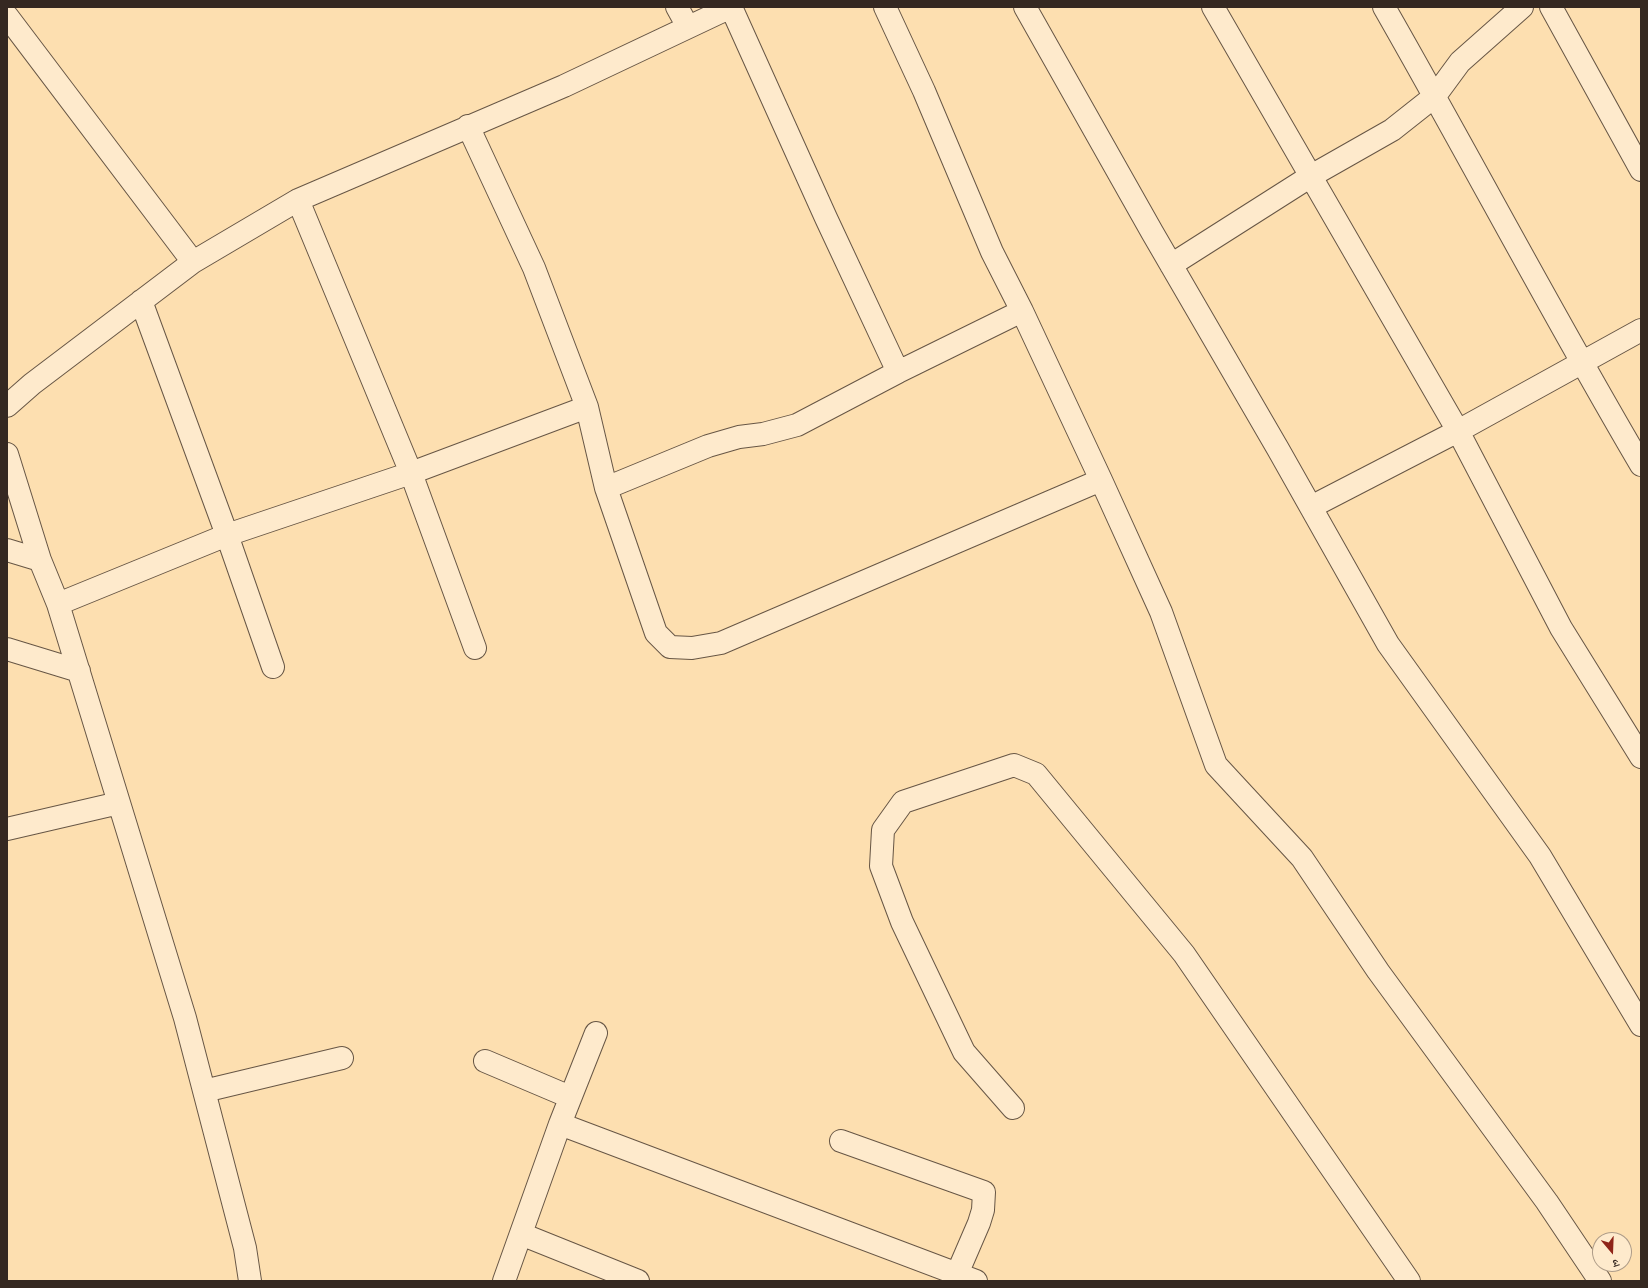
<!DOCTYPE html>
<html>
<head>
<meta charset="utf-8">
<style>
  body { margin:0 }
  #map { position:relative; width:1648px; height:1288px; overflow:hidden; background:#fddfb0; font-family:"IM FELL Great Primer","Noto Serif Devanagari",serif }
  canvas { display:block }
  .frame { position:absolute; inset:0; border:8px solid #352821; pointer-events:none }
  .north { position:absolute; left:1592px; top:1232px; width:40px; height:40px; box-sizing:border-box; background:#feeacc; border:1px solid #ae9c88; border-radius:50%; rotate:161deg; font-size:11px; font-weight:700; line-height:16px; text-align:center; color:#352821 }
  .north::after { content:''; display:block; margin:auto; width:14px; height:18px; background:#8f2418; clip-path:polygon(50% 0,100% 100%,50% 72%,0 100%) }
</style>
</head>
<body>
<div id="map">
<canvas width="1648" height="1288"></canvas>
<div class="frame"></div>
<div class="north">उ</div>
</div>
<script>
const c = document.querySelector('canvas').getContext('2d');
c.lineJoin = 'round';
function strokePath(path, color, width, dash) { c.strokeStyle = color; c.lineWidth = width; c.lineCap = dash ? 'butt' : 'round'; c.setLineDash(dash || []); c.stroke(path); }
const minor = new Path2D(`
  M677,7L688,27
  M731,7L826,218L898,372L1022,311
  M885,7L924,91L992,252L1022,311L1101,480L1161,612L1216,765L1302,858L1378,971L1547,1202L1600,1281
  M1025,7L1152,232L1278,449L1388,644L1540,856L1641,1025
  M1213,7L1458,431L1561,628L1641,757
  M1384,7C1471,159 1552,314 1641,465
  M1551,7L1641,170
  M7,16L193,262
  M468,126L534,268L587,407
  M298,200L411,473L475,648
  M1171,265L1311,176L1392,130L1435,96L1460,62L1522,7
  M141,301L227,535L273,667
  M7,406L32,384L193,262L298,200L564,86L731,7
  M7,454L40,560L58,604L185,1018L245,1248L250,1281
  M606,488L708,446L739,437L763,434L797,425L898,372
  M1311,507L1458,431L1641,330
  M7,550L40,560
  M58,604L227,535L411,473L587,407L606,488L656,633L670,647L692,648L721,643L1101,480
  M7,649L79,671
  M7,829L119,803
  M485,1061L570,1097
  M204,1091L342,1058
  M1013,1108L964,1052L902,922L881,866L883,830L903,802L1014,765L1036,774L1184,954L1409,1281
  M560,1124L976,1281
  M841,1141L984,1192L983,1210L979,1223L954,1281
  M521,1234L638,1281
  M504,1281L560,1124L596,1033`);
strokePath(minor, '#675645', 24);
strokePath(minor, '#feeacc', 22);
</script>
</body>
</html>
